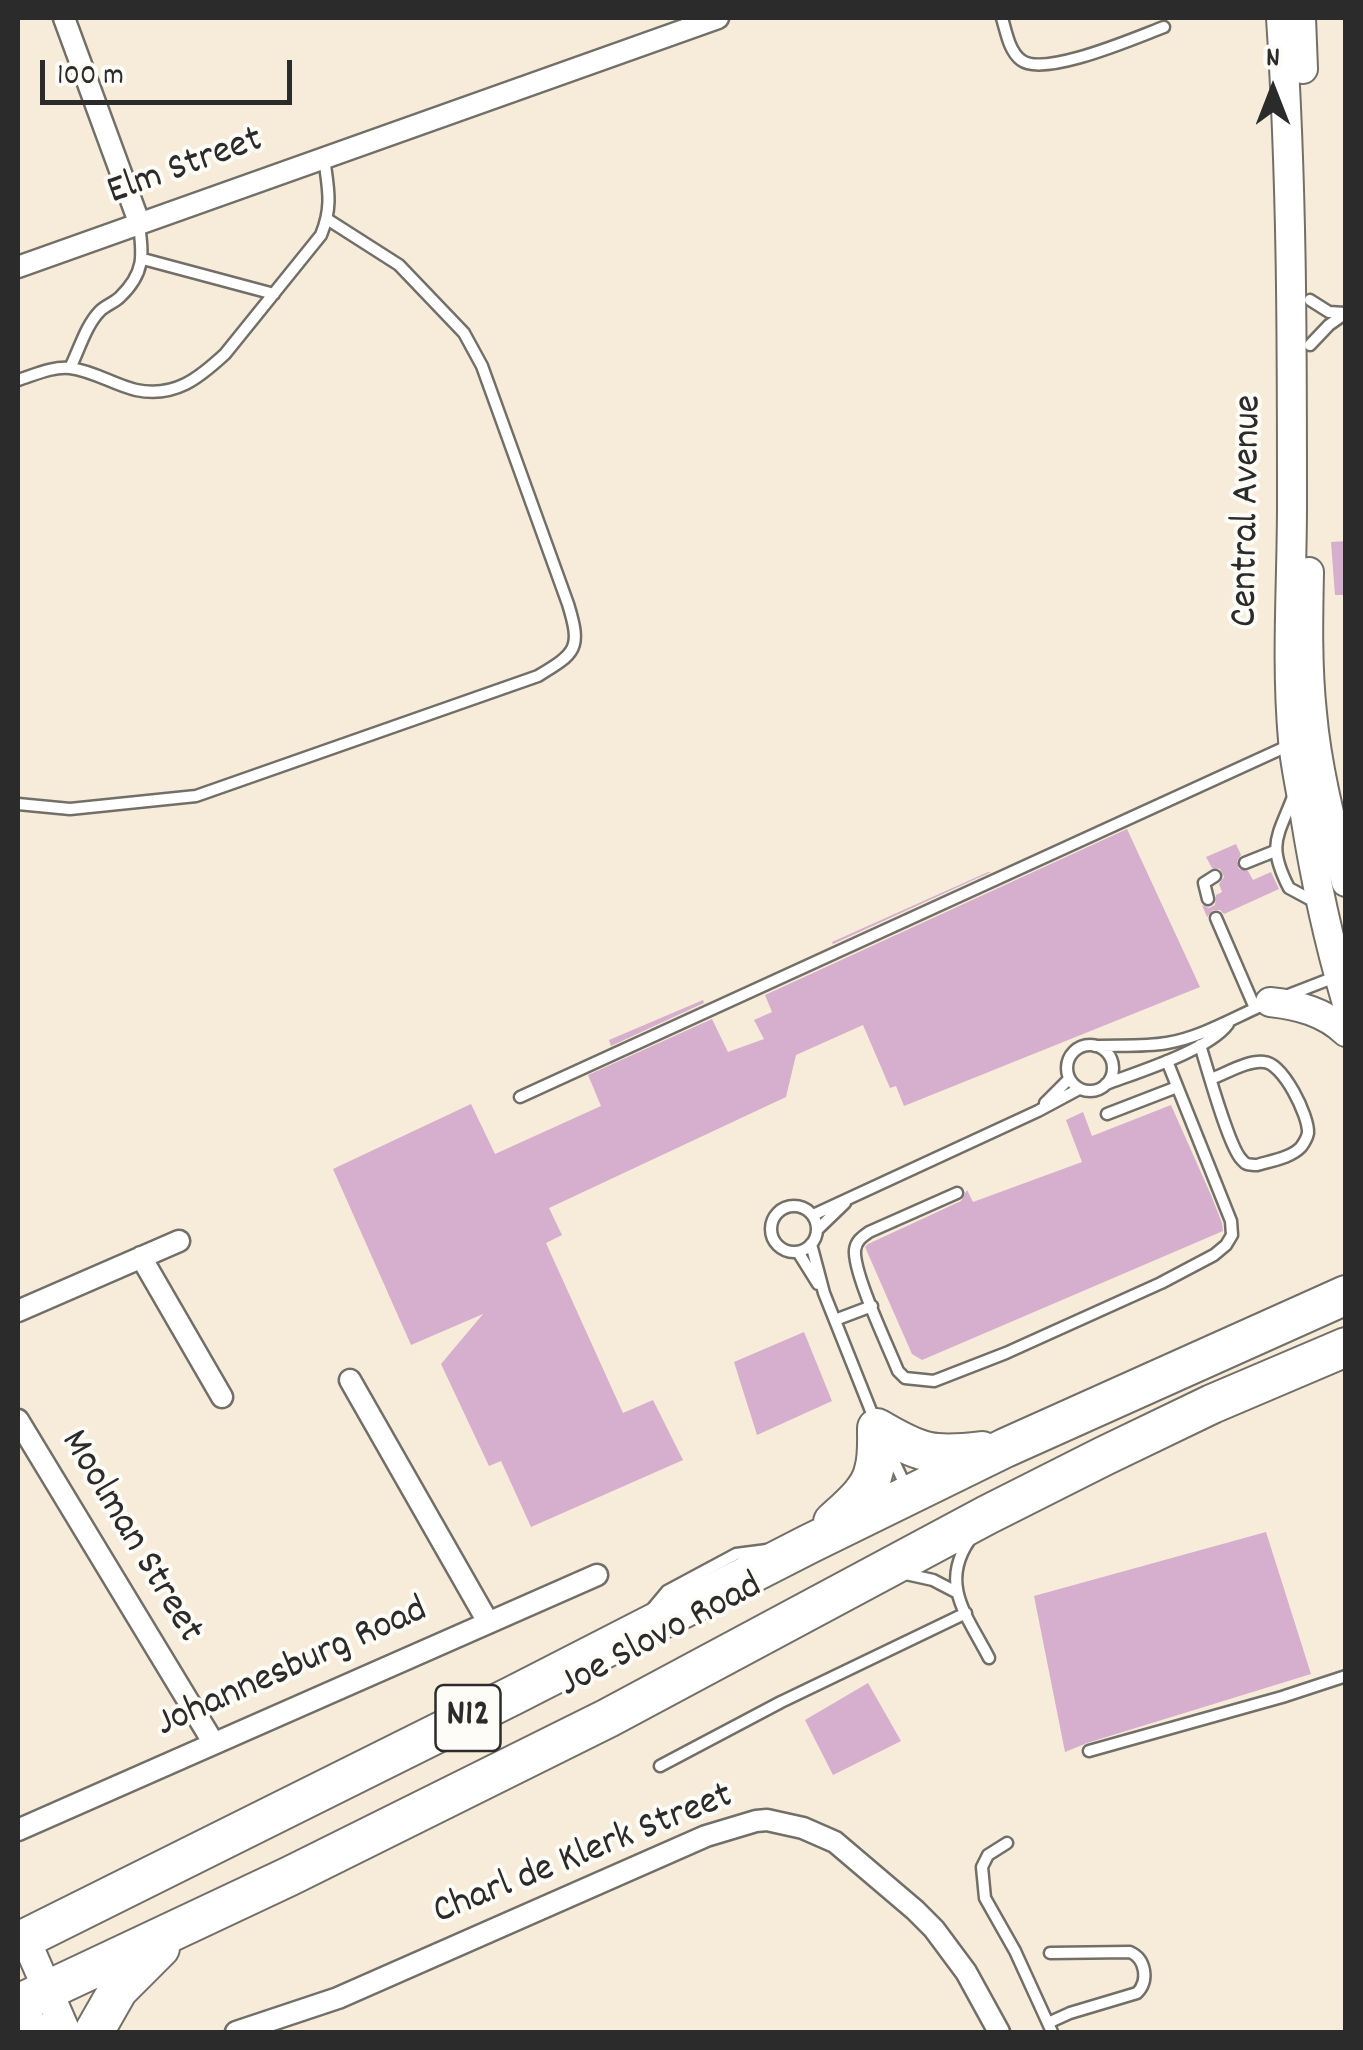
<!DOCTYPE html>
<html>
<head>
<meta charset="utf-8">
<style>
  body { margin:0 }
  #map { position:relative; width:1363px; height:2050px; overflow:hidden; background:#f7ecd9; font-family:Dekko,sans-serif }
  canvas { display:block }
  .frame { position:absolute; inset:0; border:20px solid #2b2b2b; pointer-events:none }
  .north { position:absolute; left:1223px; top:40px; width:100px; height:100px; -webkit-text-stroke:8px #fdfcf7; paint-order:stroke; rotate:0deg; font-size:28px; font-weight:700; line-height:40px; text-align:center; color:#2b2b2b }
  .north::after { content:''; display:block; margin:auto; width:35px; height:45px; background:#2b2b2b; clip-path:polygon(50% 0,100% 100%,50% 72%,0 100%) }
  .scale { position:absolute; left:40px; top:60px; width:252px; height:45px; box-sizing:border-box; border:5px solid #2b2b2b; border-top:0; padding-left:12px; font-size:30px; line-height:35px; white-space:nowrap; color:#2b2b2b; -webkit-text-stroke:8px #fdfcf7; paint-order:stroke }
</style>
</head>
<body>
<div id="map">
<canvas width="1363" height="2050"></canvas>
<div class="frame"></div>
<div class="north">N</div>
<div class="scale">100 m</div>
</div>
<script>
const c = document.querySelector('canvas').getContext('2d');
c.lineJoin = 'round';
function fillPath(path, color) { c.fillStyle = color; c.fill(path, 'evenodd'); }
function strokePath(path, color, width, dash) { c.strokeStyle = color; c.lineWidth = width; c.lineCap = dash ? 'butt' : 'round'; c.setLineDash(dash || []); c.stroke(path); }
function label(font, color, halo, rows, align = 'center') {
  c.font = font + ' Dekko,sans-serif'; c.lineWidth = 8; c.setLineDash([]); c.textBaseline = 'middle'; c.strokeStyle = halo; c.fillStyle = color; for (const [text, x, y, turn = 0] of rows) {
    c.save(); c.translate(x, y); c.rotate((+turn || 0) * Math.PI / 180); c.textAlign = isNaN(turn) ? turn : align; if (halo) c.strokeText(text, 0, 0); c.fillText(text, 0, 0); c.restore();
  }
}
const building = new Path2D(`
  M1346,541V595H1335L1331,542Z
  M1127,829L1200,987L904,1106L896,1086L890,1088L863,1025L796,1055L786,1097L549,1208L562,1235L546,1243L623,1413L653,1400L683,1460L531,1527L501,1461L489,1466L441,1364L483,1314L411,1345L333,1169L471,1104L495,1154L601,1106L588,1075L712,1019L728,1052L764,1039L754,1020L772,1012L765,995Z
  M1236,844L1241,855L1237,861L1239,869L1248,871L1253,880L1271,872L1279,889L1224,914L1220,910H1213L1207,917L1202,905L1209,908L1215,905L1216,895L1222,892L1219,884L1224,877L1220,869L1212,868L1206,857Z
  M988,872H991L833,944L832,942Z
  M703,1000L704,1003L611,1046L609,1040Z
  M1171,1105L1211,1195L1222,1223L1223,1231L922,1360L912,1354L865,1247L868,1244L961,1201L967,1190L973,1202L1082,1162L1066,1120L1083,1112L1092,1136Z
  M804,1332L832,1401L757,1435L734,1362Z
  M1266,1532L1311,1674L1087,1743L1065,1752L1034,1596Z
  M868,1683L901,1741L833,1775L805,1720Z`);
const lane = new Path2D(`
  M1002,18C1006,31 1009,51 1021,60C1044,78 1137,37 1164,27
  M143,259L274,294
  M1310,300L1329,312L1345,313
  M1310,345L1329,325L1346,313
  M70,368C79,350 86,325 100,311C106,305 114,303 120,297C145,273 143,256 139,224
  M18,380C34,375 53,366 70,368C94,371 114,385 136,390C175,398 199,378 225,354L321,235C333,206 328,188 324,158
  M1293,797C1277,838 1267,845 1289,888L1315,902
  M18,804L70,809L196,796L538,676C576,653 582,649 568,604L482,366L464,333L399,265L327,219
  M1245,863L1275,851
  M1208,899L1204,883L1215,876
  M1216,918L1255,1008
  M1286,996L1335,977
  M1200,1045C1207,1067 1229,1148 1242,1160C1247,1166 1249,1164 1257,1165C1270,1161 1291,1158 1301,1147C1304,1143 1307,1138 1308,1133C1309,1116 1283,1063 1264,1062C1248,1060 1227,1073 1211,1079
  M1067 1068a23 23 0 1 1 46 0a23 23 0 1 1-46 0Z
  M1095,1046C1118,1045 1144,1047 1167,1043C1203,1037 1236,1016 1270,1002
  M1106,1084C1138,1072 1209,1050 1228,1024
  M520,1097L1292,744
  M1045,1103L1069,1079
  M1107,1114L1177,1087
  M957,1193L869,1232C862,1237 856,1241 855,1250C853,1273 888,1346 898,1371L905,1378L934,1381L1006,1353L1161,1283L1214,1255L1226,1245L1232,1235L1231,1221L1167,1061
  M771 1229a23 23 0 1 1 46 0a23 23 0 1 1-46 0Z
  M813,1215L1038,1111L1079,1089
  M817,1230L845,1203
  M811,1244L824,1293L875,1421
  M798,1252L818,1284
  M835,1320L872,1306
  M891,1455L907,1489
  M969,1541C939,1585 968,1617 989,1658
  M906,1574L933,1580L956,1592
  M652,1609L667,1591L736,1554L767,1550
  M1089,1751L1282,1697L1346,1676
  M660,1766L781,1702L966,1613
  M1007,1843L988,1855L982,1867L985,1898L1015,1951L1052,2032
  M1048,2023L1070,2013L1137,1993C1149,1981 1146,1959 1130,1952L1050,1953`);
const street = new Path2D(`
  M64,18L139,222
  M18,267L718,18
  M141,1257L222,1397
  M18,1311L179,1241
  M350,1380L488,1622
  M18,1420L213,1742
  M18,1830L597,1575
  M236,2032L338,1998L706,1836L756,1821L767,1820L803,1828L835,1842L915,1910L934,1929L966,1972L999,2032`);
const secondary = new Path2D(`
  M1281,18C1292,179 1292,342 1292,504C1292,583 1286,661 1293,740C1295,765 1301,790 1305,815C1315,878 1328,939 1346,1000
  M1301,18L1303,69
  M1309,572C1308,619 1307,666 1312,713C1317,770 1332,826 1346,882
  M1270,1002C1298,1005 1325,1012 1346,1032
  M25,1938L66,2032`);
const highway = new Path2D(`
  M833,1522C848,1508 870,1491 874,1470C878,1457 877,1442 877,1428C921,1454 932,1457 982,1451
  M18,1942L514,1695L809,1544L1005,1448L1346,1295
  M18,2004L290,1876L608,1718L987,1515L1104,1456L1212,1404L1346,1347
  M18,2028L36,2032
  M94,2032L118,1990L160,1948`);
const shields = [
  [468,1718,65]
];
const shieldNames = [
  ["N12",468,1718]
];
const streetNames = [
  ["Elm Street",186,169,-20],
  ["Central Avenue",1250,511,-89],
  ["Moolman Street",129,1538,59],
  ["Joe Slovo Road",662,1638,-28],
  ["Johannesburg Road",293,1670,-24],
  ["Charl de Klerk Street",584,1857,-22]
];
fillPath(building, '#d6aece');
strokePath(lane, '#726f68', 15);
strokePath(street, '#726f68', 25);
strokePath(secondary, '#726f68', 32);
strokePath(highway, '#726f68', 42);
strokePath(lane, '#fff', 10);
strokePath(street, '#fff', 20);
strokePath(secondary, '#fff', 28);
strokePath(highway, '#fff', 38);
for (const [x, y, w] of shields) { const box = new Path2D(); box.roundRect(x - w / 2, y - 33, w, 66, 8); c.fillStyle = '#fdfcf7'; c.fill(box); strokePath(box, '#2b2b2b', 2.5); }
label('bold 38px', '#2b2b2b', null, shieldNames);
label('40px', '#2b2b2b', '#fdfcf7', streetNames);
</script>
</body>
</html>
